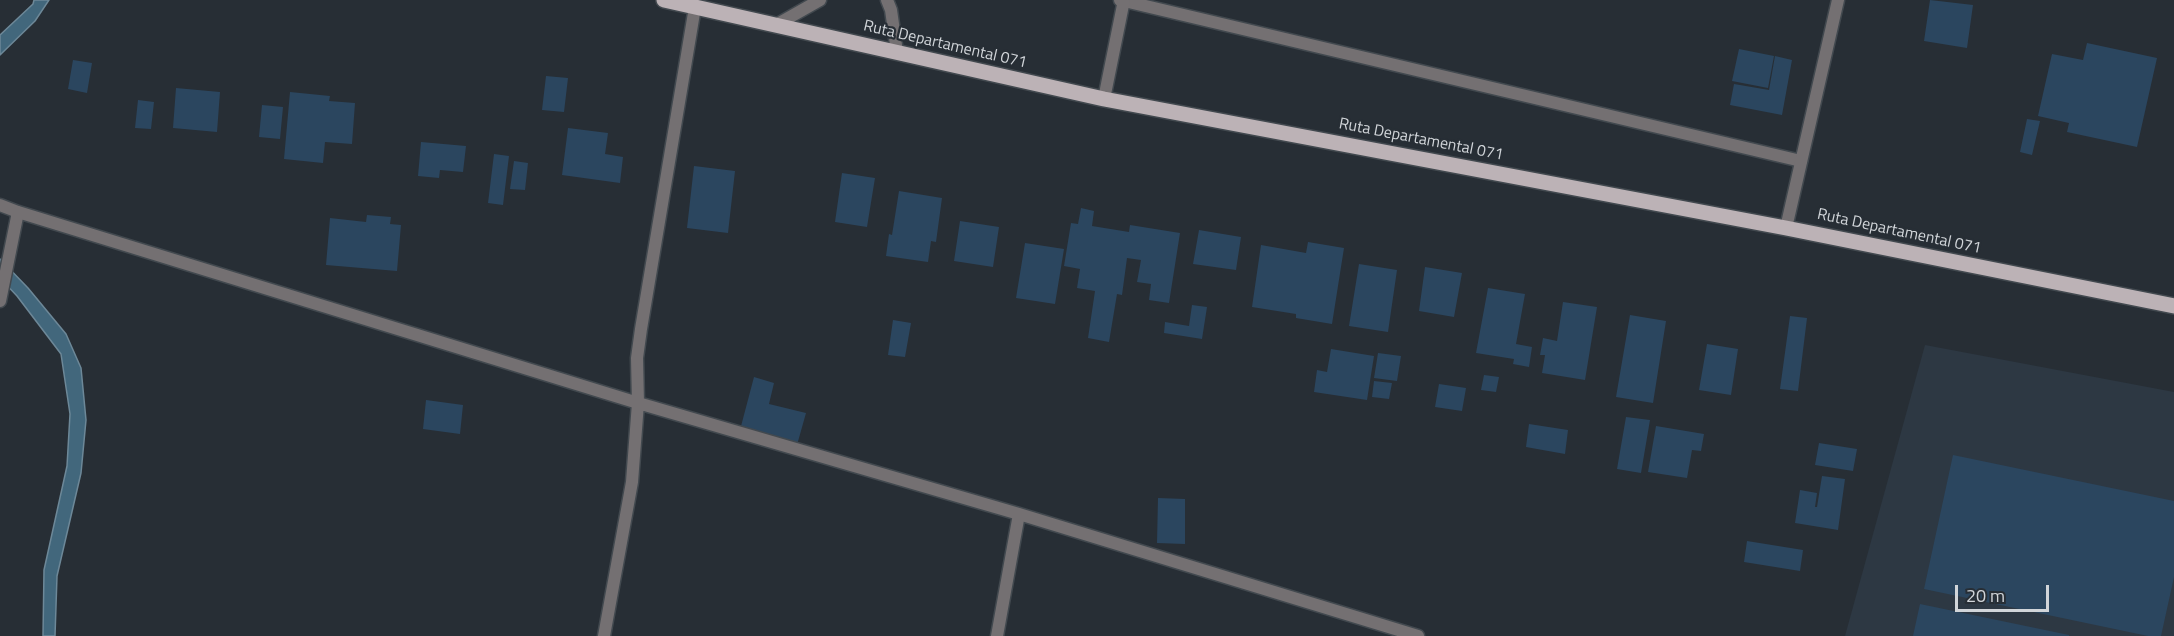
<!DOCTYPE html>
<html>
<head>
<meta charset="utf-8">
<style>
  body { margin:0 }
  #map { position:relative; width:2174px; height:636px; overflow:hidden; background:#272e35; font-family:"Titillium Web",sans-serif }
  canvas { display:block }
  .scale { position:absolute; left:1955px; top:585px; width:94px; height:27px; box-sizing:border-box; border:3px solid #d1d5d9; border-top:0; padding-left:8px; font-size:18px; line-height:21px; white-space:nowrap; color:#d1d5d9; -webkit-text-stroke:4px #272e35; paint-order:stroke }
</style>
</head>
<body>
<div id="map">
<canvas width="2174" height="636"></canvas>
<div class="scale">20 m</div>
</div>
<script>
const c = document.querySelector('canvas').getContext('2d');
c.lineJoin = 'round';
function fillPath(path, color) { c.fillStyle = color; c.fill(path, 'evenodd'); }
function strokePath(path, color, width, dash) { c.strokeStyle = color; c.lineWidth = width; c.lineCap = dash ? 'butt' : 'round'; c.setLineDash(dash || []); c.stroke(path); }
function label(font, color, halo, rows, align = 'center') {
  c.font = font + ' "Titillium Web",sans-serif'; c.lineWidth = 4.5; c.setLineDash([]); c.textBaseline = 'middle'; c.strokeStyle = halo; c.fillStyle = color; for (const [text, x, y, turn = 0] of rows) {
    c.save(); c.translate(x, y); c.rotate((+turn || 0) * Math.PI / 180); c.textAlign = isNaN(turn) ? turn : align; if (halo) c.strokeText(text, 0, 0); c.fillText(text, 0, 0); c.restore();
  }
}
const built = new Path2D(`
  M1925,345L2174,392V636H1845Z`);
const water = new Path2D(`
  M34,0H49L35,21L0,55V35L33,4Z
  M0,259L28,288L66,334L81,368L86,420L81,473L57,576L55,636H43L44,570L67,466L70,414L61,354L17,296L0,278Z`);
const building = new Path2D(`
  M1930,0L1973,5L1967,48L1924,41Z
  M2087,43L2157,58L2137,147L2067,132L2069,123L2038,116L2052,54L2083,60Z
  M1739,49L1774,56L1768,88L1732,81Z
  M1775,56L1792,60L1782,115L1730,105L1734,84L1769,90Z
  M73,60L92,63L87,93L68,89Z
  M546,76L568,78L564,112L542,110Z
  M176,88L220,92L217,132L173,128Z
  M290,92L330,96L329,101L355,103L352,144L325,142L323,163L284,159Z
  M138,100L154,102L151,129L135,128Z
  M262,105L283,107L280,139L259,137Z
  M2027,119L2040,121L2032,155L2020,152Z
  M568,128L608,133L605,154L623,157L620,183L562,175Z
  M421,142L466,146L463,172L440,170L439,178L418,176Z
  M494,154L509,156L503,205L488,203Z
  M514,161L528,163L525,190L510,189Z
  M694,166L735,171L728,233L687,228Z
  M842,173L875,178L867,227L835,222Z
  M899,191L942,198L936,242L931,241L928,262L886,256L889,234L892,235Z
  M1081,208L1094,211L1092,226L1129,232L1130,225L1180,233L1169,303L1149,300L1151,284L1137,282L1141,260L1127,258L1122,295L1117,294L1109,342L1088,338L1095,291L1077,288L1080,269L1064,266L1071,223L1078,224Z
  M367,215L391,217L390,224L401,225L397,271L326,265L330,218L366,222Z
  M960,221L999,227L993,267L954,261Z
  M1199,230L1241,237L1236,270L1193,264Z
  M1308,242L1344,248L1332,324L1296,318V314L1252,307L1261,245L1306,253Z
  M1025,243L1064,249L1055,304L1016,298Z
  M1359,264L1397,270L1388,332L1349,326Z
  M1425,267L1462,273L1454,317L1419,311Z
  M1488,288L1525,294L1516,344L1532,347L1529,367L1513,364L1514,359L1476,353Z
  M1563,302L1597,307L1585,380L1542,373L1545,355H1540L1543,338L1557,341Z
  M1192,305L1207,307L1202,339L1164,333L1165,322L1189,326Z
  M1630,315L1666,321L1653,403L1616,397Z
  M1790,316L1807,318L1798,391L1780,389Z
  M893,320L911,323L905,357L888,355Z
  M1707,344L1738,349L1731,395L1699,390Z
  M1331,349L1374,356L1367,400L1314,392L1317,370L1327,372Z
  M1378,353L1401,356L1397,381L1374,378Z
  M1484,375L1499,377L1496,392L1481,390Z
  M754,377L774,383L769,404L806,413L797,445L740,430Z
  M1374,381L1392,383L1389,399L1372,397Z
  M1439,384L1466,388L1462,411L1435,407Z
  M426,400L463,405L460,434L423,429Z
  M1626,417L1650,420L1641,473L1617,469Z
  M1529,424L1568,430L1565,454L1526,447Z
  M1656,426L1704,434L1701,451L1692,450L1687,478L1648,472Z
  M1819,443L1857,449L1853,471L1815,465Z
  M1953,455L2174,501V577L2161,636H2148L1924,589Z
  M1822,476L1845,479L1838,530L1795,523L1800,490L1817,493L1815,507H1817Z
  M1158,498L1185,499V544L1157,543Z
  M1747,541L1803,550L1800,571L1744,562Z
  M1920,604L2069,635V636H1913Z`);
const lane = new Path2D(`
  M887,0L891,10L897,52
  M1120,0L1801,161
  M776,25L820,0`);
const street = new Path2D(`
  M1104,99L1124,0
  M0,205L18,212L638,403L1019,514L1418,636
  M1786,228L1838,0
  M0,301L18,212
  M604,636L632,482L638,403L637,358L641,329L695,7
  M997,636L1019,514`);
const primary = new Path2D(`
  M664,0L1104,99L1786,228L2174,306`);
const streetNames = [
  ["Ruta Departamental 071",945,45,13],
  ["Ruta Departamental 071",1421,140,11],
  ["Ruta Departamental 071",1899,232,12]
];
fillPath(built, '#2d3843');
fillPath(water, '#42677c');
strokePath(water, '#6d8898', 1.5);
fillPath(building, '#2b465f');
strokePath(lane, '#42494f', 15);
strokePath(street, '#42494f', 15);
strokePath(primary, '#42494f', 18);
strokePath(lane, '#747072', 12);
strokePath(street, '#747072', 12);
strokePath(primary, '#bcb2b6', 15);
label('16px', '#d1d5d9', '#272e35', streetNames);
</script>
</body>
</html>
